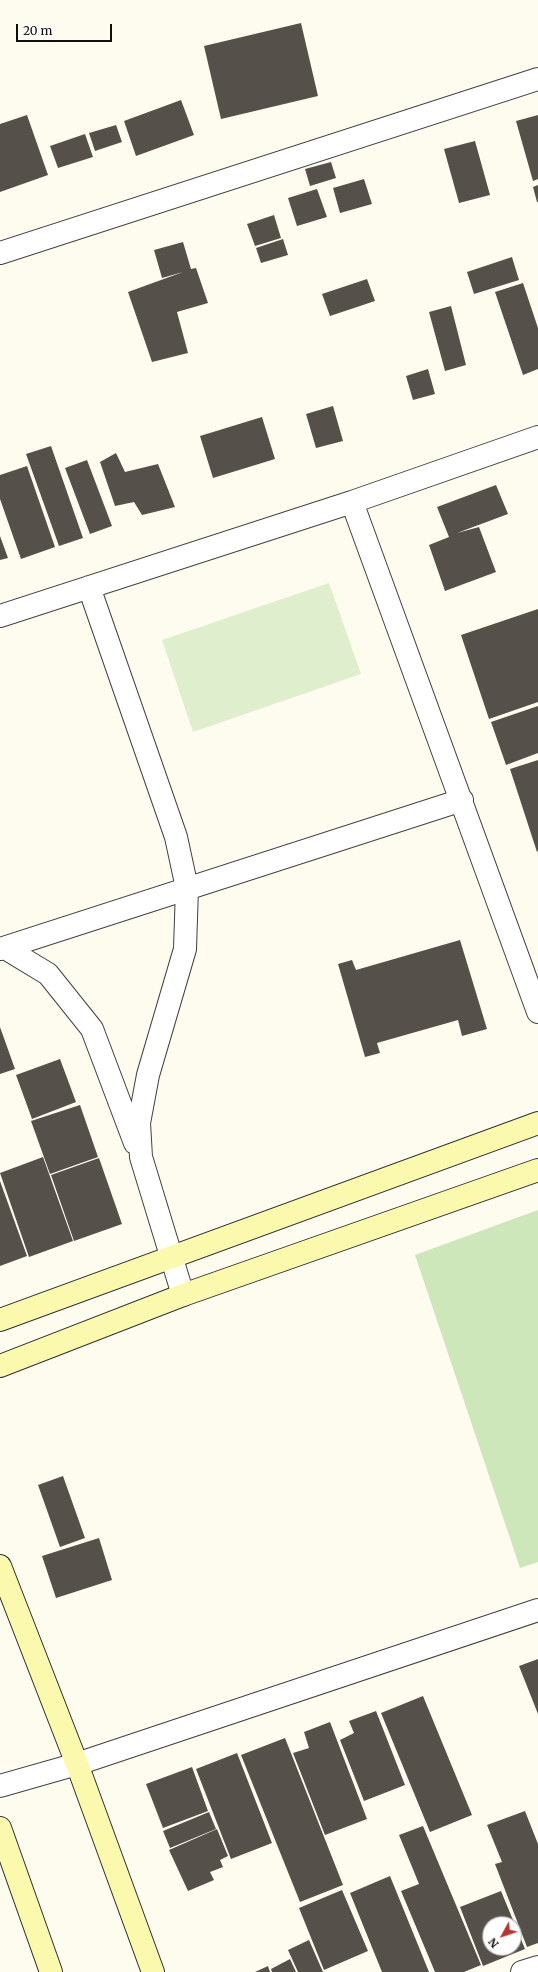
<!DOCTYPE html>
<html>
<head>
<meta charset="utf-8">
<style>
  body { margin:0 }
  #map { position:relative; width:538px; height:1972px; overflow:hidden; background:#fefcef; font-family:Merriweather,serif }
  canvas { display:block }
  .north { position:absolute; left:482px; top:1916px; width:40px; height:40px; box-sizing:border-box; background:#fff; border:1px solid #9f9f9f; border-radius:50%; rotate:230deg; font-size:11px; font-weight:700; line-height:16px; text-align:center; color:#0e0e0e }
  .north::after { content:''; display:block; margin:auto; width:14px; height:18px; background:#b6342e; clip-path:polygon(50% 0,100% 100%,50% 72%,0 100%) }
  .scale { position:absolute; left:16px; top:24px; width:96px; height:18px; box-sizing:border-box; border:2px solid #0e0e0e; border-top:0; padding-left:5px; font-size:12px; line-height:14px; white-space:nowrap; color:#0e0e0e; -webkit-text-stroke:3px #fff; paint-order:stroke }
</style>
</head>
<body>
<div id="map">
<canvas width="538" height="1972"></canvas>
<div class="north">N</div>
<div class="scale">20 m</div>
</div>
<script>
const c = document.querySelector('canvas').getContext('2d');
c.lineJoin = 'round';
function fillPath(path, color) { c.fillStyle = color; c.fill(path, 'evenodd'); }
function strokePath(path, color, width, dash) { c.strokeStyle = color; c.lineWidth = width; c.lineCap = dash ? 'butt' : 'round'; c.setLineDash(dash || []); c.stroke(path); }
const green = new Path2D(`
  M538,1210V1562L520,1568L415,1255Z`);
const pitch = new Path2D(`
  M329,583L361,674L193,732L162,640Z`);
const building = new Path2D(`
  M301,23L318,96L221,119L204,46Z
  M181,100L194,135L136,156L124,121Z
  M27,115L48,175L0,192V124Z
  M538,115V179L533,181L516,121Z
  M116,125L122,142L95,151L89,133Z
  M85,134L93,157L58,168L50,146Z
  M475,141L490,195L459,203L444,149Z
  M331,162L336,178L310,186L305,169Z
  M364,179L372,204L340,213L333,188Z
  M538,185V202H537L533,187Z
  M317,189L327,217L297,226L288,198Z
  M274,215L281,238L255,246L247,224Z
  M283,239L288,255L261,263L256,248Z
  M183,242L191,269L196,268L208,303L177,312L188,353L152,362L128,292L183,272L162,278L154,250Z
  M512,257L519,280L474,294L467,272Z
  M367,279L375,301L330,316L322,294Z
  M523,283L538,328V369L523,375L495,292Z
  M451,306L466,365L445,371L429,312Z
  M428,369L435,394L413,400L406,376Z
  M333,406L343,441L316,448L306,414Z
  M262,417L275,459L213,478L200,436Z
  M51,446L83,538L59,546L26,454Z
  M116,453L125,472L158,464L175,507L142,515L134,502L115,506L100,462Z
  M87,460L112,526L90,534L65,468Z
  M27,466L55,547L21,559L0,499V475Z
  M496,485L508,514L457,533L479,527L496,572L445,591L429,545L449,537L437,507Z
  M0,536L8,558L0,560Z
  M538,609V702L489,719L461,635Z
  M538,706V753L506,765L491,722Z
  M538,760V851L537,852L510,769Z
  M460,940L487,1029L462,1036L458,1020L377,1043L380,1053L365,1057L338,964L352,960L356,970Z
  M0,1027L15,1069L0,1074Z
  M60,1059L76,1102L32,1119L16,1075Z
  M80,1105L98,1157L50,1174L31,1121Z
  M43,1157L73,1241L29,1257L0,1173Z
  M99,1158L122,1224L74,1241L51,1175Z
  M0,1181L27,1256L0,1266Z
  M63,1476L85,1538L60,1547L38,1485Z
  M99,1538L112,1580L56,1598L42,1556Z
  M538,1659V1714L519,1666Z
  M423,1696L472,1815L430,1832L381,1713Z
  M376,1711L405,1785L364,1801L340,1740L354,1733L349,1721Z
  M330,1722L367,1819L325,1835L293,1753L309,1748L304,1732Z
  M285,1738L343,1885L300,1902L241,1755Z
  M237,1753L272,1843L231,1859L196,1769Z
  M192,1767L208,1811L163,1828L146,1784Z
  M525,1811L538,1844V1943L527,1947L495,1864L502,1862L487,1825Z
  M209,1812L216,1829L170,1848L163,1831Z
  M423,1826L481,1965L464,1972H435L401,1891L419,1884L399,1835Z
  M217,1829L228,1856L220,1860L223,1867L210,1872L214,1880L188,1891L169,1850Z
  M390,1876L429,1972H382L350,1893Z
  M342,1890L368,1951L324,1970L299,1908Z
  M501,1891L525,1949L483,1966L460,1907ZM490,1924H514V1948H490Z
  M309,1940L323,1972H298L288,1950Z
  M290,1959L296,1972H272L271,1969Z
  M268,1966L270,1972H255Z`);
const street = new Path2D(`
  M0,253L538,79
  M352,502L538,1012
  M89,587L176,837L187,888L185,949L148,1075L139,1123L141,1157L183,1295
  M0,616L352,502L538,437
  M5,948L48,974L92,1029L135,1143
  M0,949L462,800
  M0,1786L77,1764L538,1610
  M522,1972L538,1967`);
const secondary = new Path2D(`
  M0,1320L538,1123
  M0,1366L183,1295L538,1170
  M0,1566L77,1764L153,1972
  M0,1828L51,1972`);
fillPath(green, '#cde7bb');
fillPath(pitch, '#dfeecc');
fillPath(building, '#56504b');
strokePath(street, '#414141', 24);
strokePath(secondary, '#303030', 24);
strokePath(street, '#fff', 22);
strokePath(secondary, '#faf9ae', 22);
</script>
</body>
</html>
